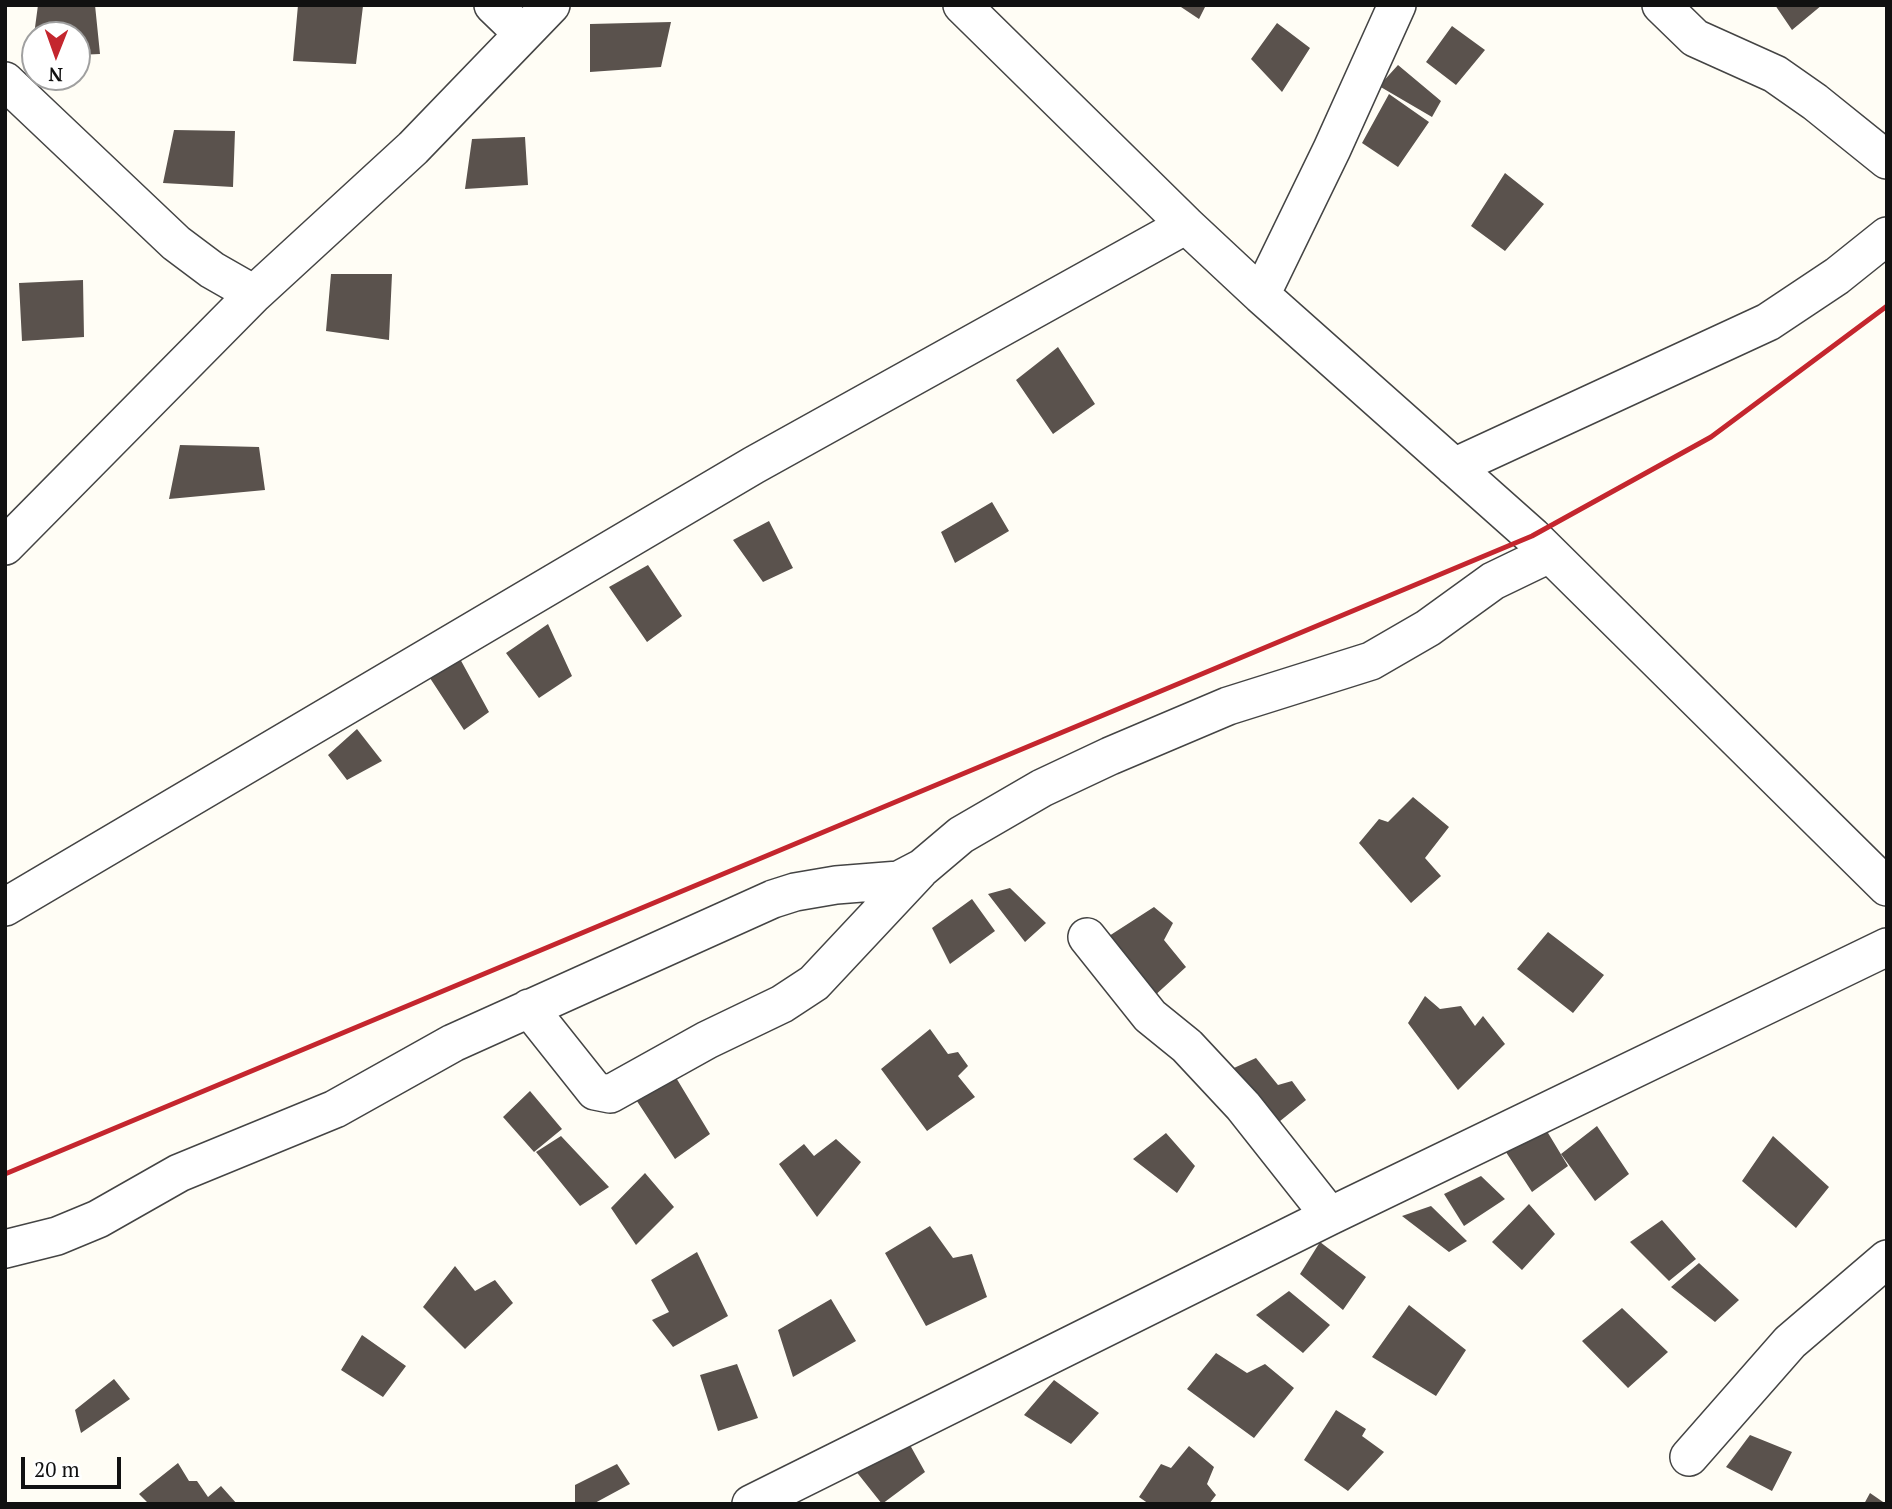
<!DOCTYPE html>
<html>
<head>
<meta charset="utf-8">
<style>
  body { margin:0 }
  #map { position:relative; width:1892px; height:1509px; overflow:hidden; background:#fffdf5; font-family:"PT Serif",serif }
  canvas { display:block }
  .frame { position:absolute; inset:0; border:7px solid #111; pointer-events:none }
  .north { position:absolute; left:21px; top:21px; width:70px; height:70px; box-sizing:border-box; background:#fff; border:2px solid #a0a0a0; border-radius:50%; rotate:181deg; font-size:19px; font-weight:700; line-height:28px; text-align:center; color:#111 }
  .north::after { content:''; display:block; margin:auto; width:24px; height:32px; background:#c4262e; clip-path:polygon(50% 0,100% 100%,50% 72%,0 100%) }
  .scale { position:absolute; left:21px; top:1457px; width:100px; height:32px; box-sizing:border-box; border:4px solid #111; border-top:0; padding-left:9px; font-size:21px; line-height:24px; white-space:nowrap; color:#111; -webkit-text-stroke:5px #fff; paint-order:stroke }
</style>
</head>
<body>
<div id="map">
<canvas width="1892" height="1509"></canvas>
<div class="frame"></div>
<div class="north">N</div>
<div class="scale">20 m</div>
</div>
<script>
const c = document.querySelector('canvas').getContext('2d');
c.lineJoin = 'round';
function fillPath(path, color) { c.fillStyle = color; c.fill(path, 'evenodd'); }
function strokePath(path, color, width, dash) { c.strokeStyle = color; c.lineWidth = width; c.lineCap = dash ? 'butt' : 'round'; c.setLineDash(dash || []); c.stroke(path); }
const building = new Path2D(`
  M38,5H95L100,54L77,55V35H34Z
  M298,5L363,6L356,64L293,61Z
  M1178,5H1206L1199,19Z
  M1775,5H1822L1792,30Z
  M671,22L661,67L590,72V24Z
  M1277,23L1310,48L1282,92L1251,59Z
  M1452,26L1485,50L1456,85L1426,62Z
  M1398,65L1441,101L1432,117L1379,86Z
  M1389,94L1429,122L1398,167L1362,143Z
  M174,130L235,131L233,187L163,183Z
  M525,137L528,185L465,189L472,139Z
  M1505,173L1544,204L1505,251L1471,226Z
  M331,274H392L389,340L326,331Z
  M83,280L84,337L22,341L19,283Z
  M1058,347L1095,404L1053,434L1016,380Z
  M180,445L259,447L265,490L169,499Z
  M992,502L1009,531L955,563L941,532Z
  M769,521L793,568L763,582L733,540Z
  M648,565L682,616L647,642L609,587Z
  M548,624L572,676L539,698L506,653Z
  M459,657L489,712L464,730L428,675Z
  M357,729L382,761L347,780L328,755Z
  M1413,797L1449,827L1425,858L1441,876L1411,903L1359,843L1379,819L1388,822Z
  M1010,888L1046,923L1025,942L988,894Z
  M972,899L995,931L950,964L932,928Z
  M1154,907L1173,923L1164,940L1186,967L1152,998L1109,936Z
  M1548,932L1604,975L1573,1013L1517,969Z
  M1425,996L1440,1009L1461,1006L1475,1026L1483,1016L1505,1044L1458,1090L1408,1023Z
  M930,1029L948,1054L958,1052L968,1066L958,1076L975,1097L927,1131L881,1069Z
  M1256,1058L1278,1085L1292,1081L1306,1100L1269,1130L1225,1072Z
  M672,1071L710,1134L675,1159L629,1089Z
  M530,1091L562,1129L534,1152L503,1117Z
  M1542,1123L1568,1166L1532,1192L1502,1146Z
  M1597,1126L1629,1174L1595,1201L1561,1154Z
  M1166,1133L1195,1166L1177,1193L1133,1159Z
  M561,1136L609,1187L580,1206L536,1152Z
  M1773,1136L1829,1187L1796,1228L1742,1181Z
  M836,1139L861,1162L817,1217L779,1164L804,1144L814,1156Z
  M645,1173L674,1207L636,1245L611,1208Z
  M1481,1176L1505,1199L1464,1226L1444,1194Z
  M1529,1204L1555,1234L1522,1270L1492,1242Z
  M1431,1206L1467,1241L1449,1252L1402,1216Z
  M1662,1220L1696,1259L1669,1281L1630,1242Z
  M930,1226L953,1258L972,1254L987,1297L926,1326L885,1253Z
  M1320,1242L1366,1277L1343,1310L1300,1274Z
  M697,1252L728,1316L673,1347L652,1320L669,1312L651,1280Z
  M1699,1263L1739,1300L1715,1322L1671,1287Z
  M455,1266L475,1291L495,1280L513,1303L465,1349L423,1307Z
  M1289,1291L1330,1325L1303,1353L1256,1315Z
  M831,1299L856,1341L793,1377L778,1330Z
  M1409,1305L1466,1350L1436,1396L1372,1357Z
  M1622,1308L1668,1352L1628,1388L1582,1341Z
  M362,1335L406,1366L383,1397L341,1370Z
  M1216,1353L1247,1373L1265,1364L1294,1388L1254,1438L1187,1389Z
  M737,1364L758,1418L718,1431L700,1375Z
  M114,1379L130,1399L81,1433L75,1410Z
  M1054,1380L1099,1413L1071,1444L1024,1415Z
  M1336,1410L1366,1429L1362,1436L1384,1452L1348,1491L1304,1460Z
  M1750,1435L1792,1452L1772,1491L1726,1467Z
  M905,1436L925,1472L882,1504L851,1465Z
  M1189,1446L1214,1467L1207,1484L1216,1495L1209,1504H1149L1139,1497L1161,1464L1171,1468Z
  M178,1463L189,1481H197L208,1497L221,1486L237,1504H149L139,1494Z
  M617,1464L630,1484L593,1504H575V1485Z
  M1870,1493L1886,1504H1864Z`);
const street = new Path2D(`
  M493,5L523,34
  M962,5L1186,225L1261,295L1532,536L1887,887
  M1661,5L1695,38L1775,74L1815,102L1887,160
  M5,81L176,243L212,270L254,294
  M1261,295L1332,149L1397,5
  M1454,467L1768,322L1837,276L1887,236
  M5,546L254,294L413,148L551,5
  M5,907L754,465L1186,225
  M1087,937L1150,1016L1187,1046L1243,1106L1330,1216
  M529,1008L595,1091L610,1094L707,1040L782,1004L814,983L919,871
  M5,1249L57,1236L98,1219L179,1173L335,1109L453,1043L773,899L795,892L836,885L899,880L922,868L961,835L1042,788L1110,756L1228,706L1371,661L1428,628L1493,581L1549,554
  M1689,1457L1790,1342L1887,1259
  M751,1504L1330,1216L1887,947`);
const rail = new Path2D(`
  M5,1174L1532,536L1711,437L1887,306`);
fillPath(building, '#5a524d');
strokePath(street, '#444', 40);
strokePath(street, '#fff', 37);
strokePath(rail, '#c4262e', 5);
</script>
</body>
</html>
